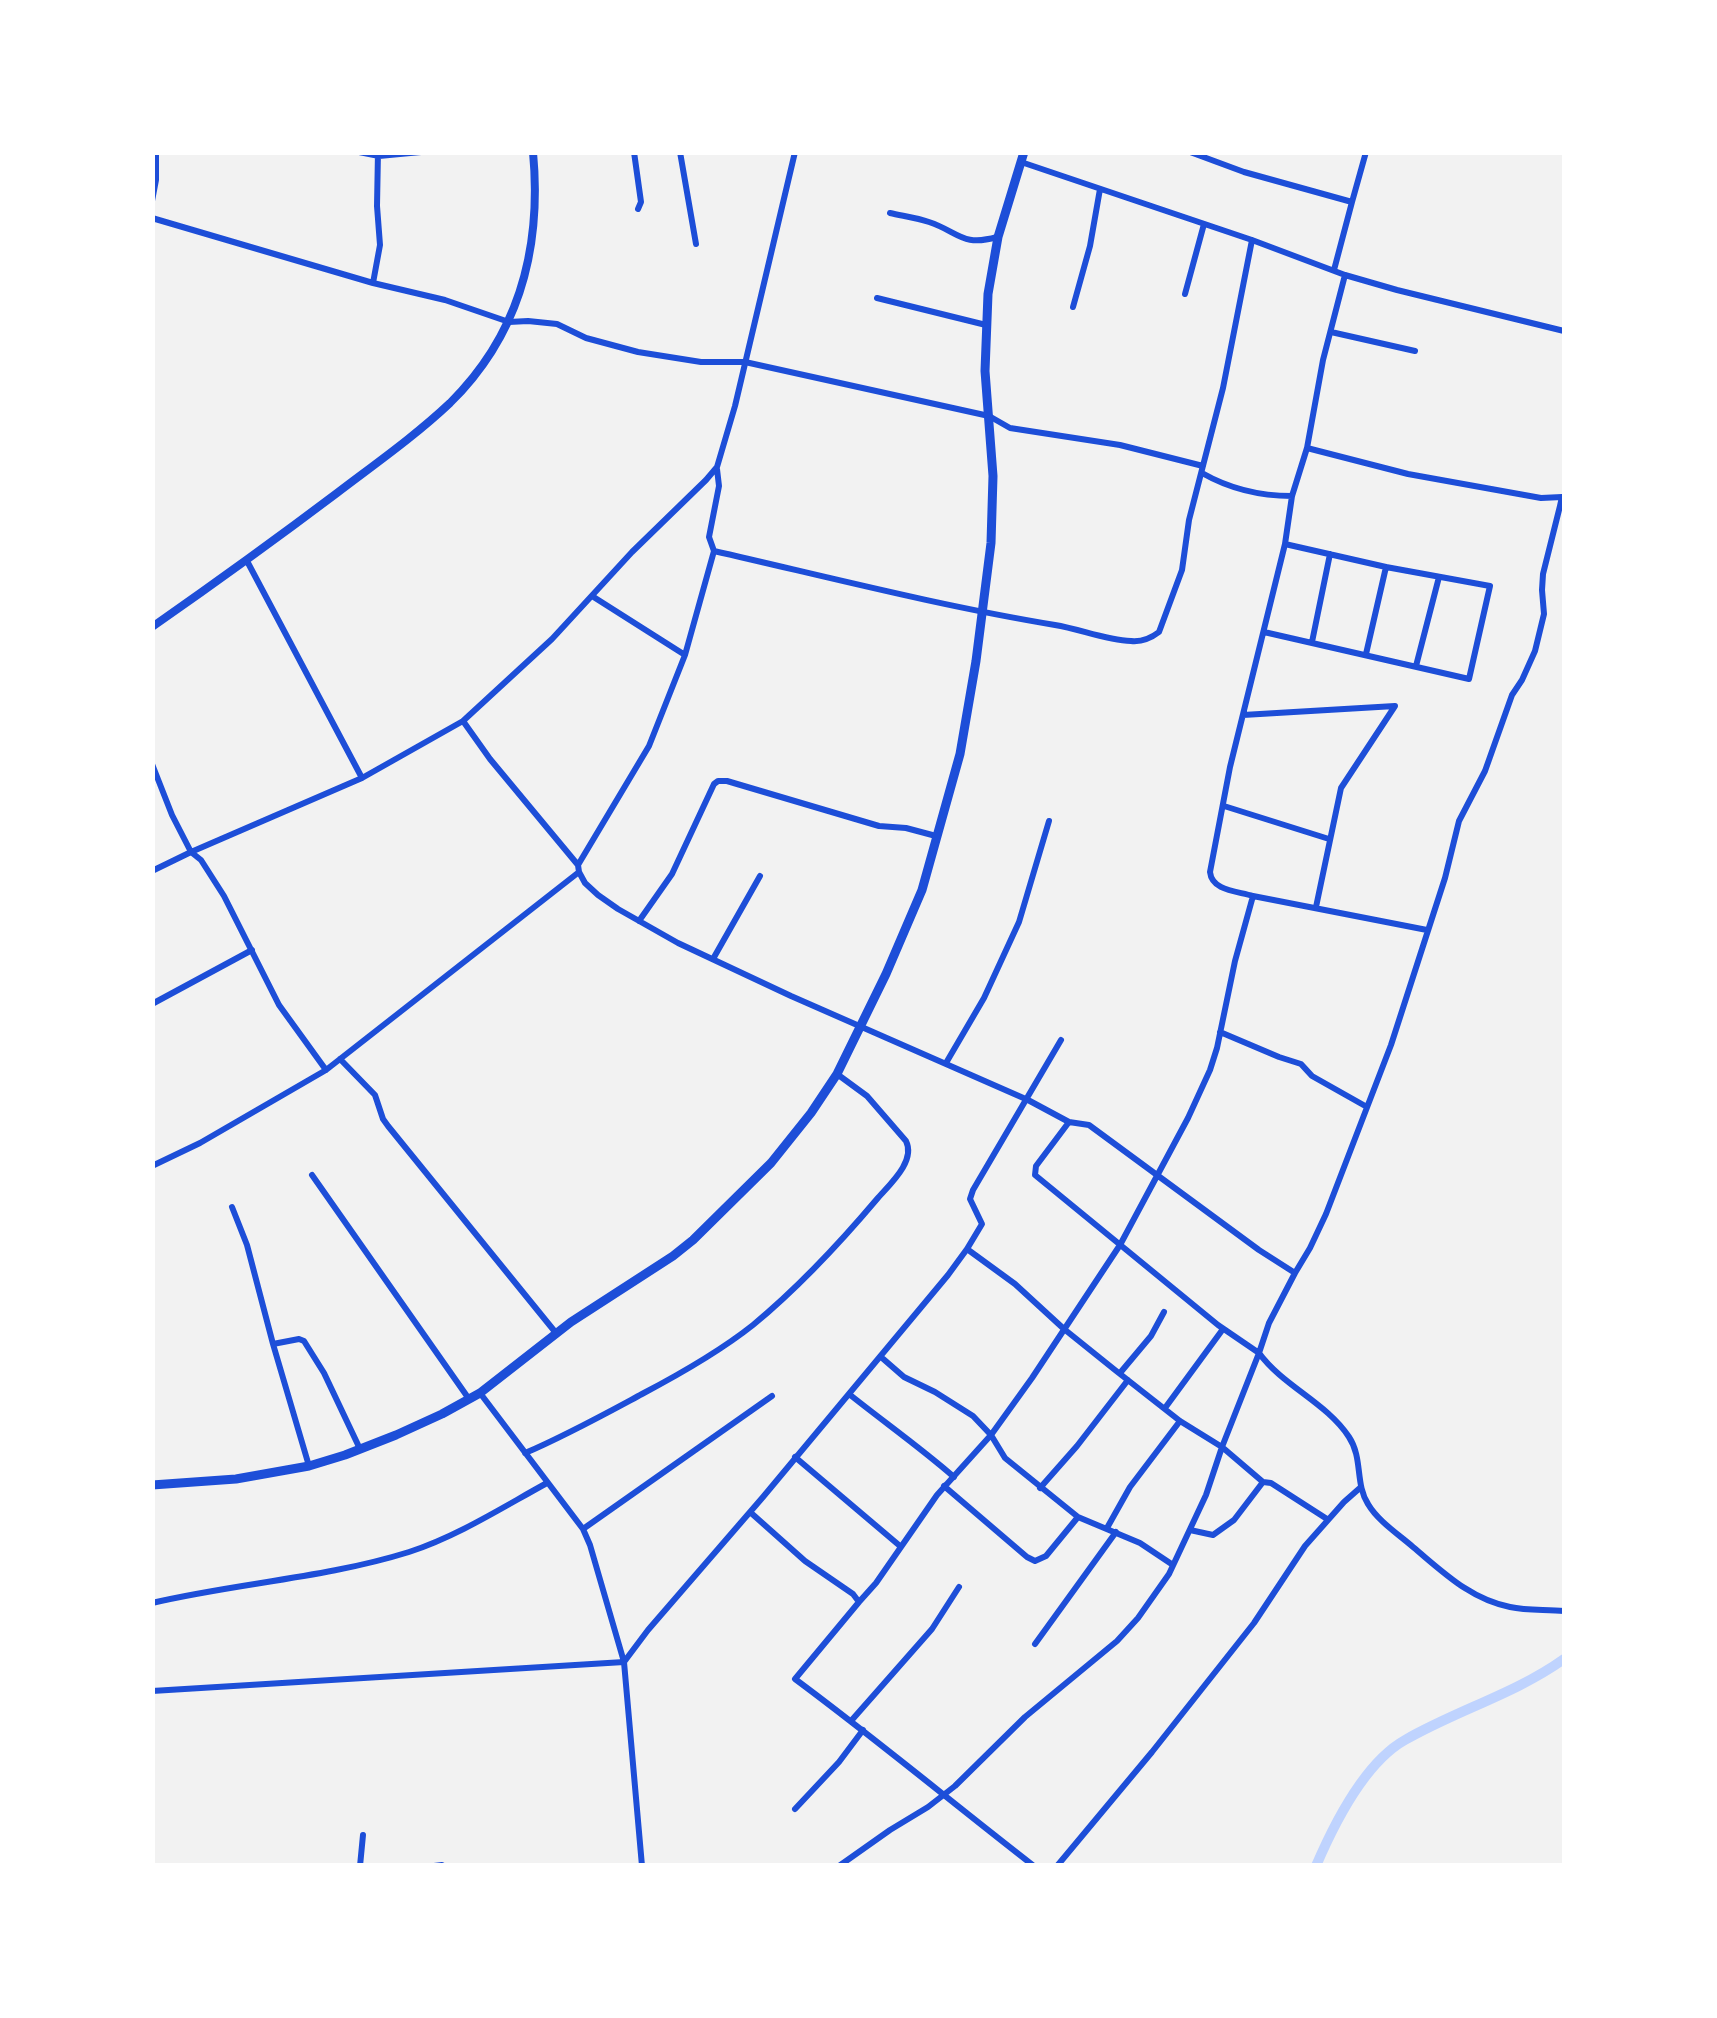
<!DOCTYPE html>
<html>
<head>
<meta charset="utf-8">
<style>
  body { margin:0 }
  #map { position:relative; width:1717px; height:2018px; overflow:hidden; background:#f2f2f2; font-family:"Alegreya Sans",sans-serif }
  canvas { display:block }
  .frame { position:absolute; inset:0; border:155px solid #fff; pointer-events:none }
</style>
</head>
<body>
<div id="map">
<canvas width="1717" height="2018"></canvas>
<div class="frame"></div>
</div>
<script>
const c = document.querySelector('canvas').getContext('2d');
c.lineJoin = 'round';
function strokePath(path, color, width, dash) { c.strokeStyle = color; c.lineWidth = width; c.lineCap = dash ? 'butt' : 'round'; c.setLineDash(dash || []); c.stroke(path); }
const canal = new Path2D(`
  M1316,1866C1334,1824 1364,1763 1405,1740C1457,1710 1515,1694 1564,1659`);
const minor = new Path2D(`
  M359,152L379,156L421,152
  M634,152L641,202L638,209
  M680,152L696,244
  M1190,152L1244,172L1352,202L1366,152
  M1021,162L1252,240L1345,275L1397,290L1564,331
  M152,201L156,180V152
  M890,213C903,216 917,218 929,222C959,232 962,247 997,237
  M152,218L373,283L445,300L509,322L528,321L557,324L586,338L638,352L701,362H745L989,416L1010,428L1120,445L1203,466
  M1334,270L1352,202
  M373,283L380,245L377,206L378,152
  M1185,294L1204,224
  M877,298L986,325
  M1073,307L1090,246L1100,189
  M1331,332L1415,351
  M1307,448L1323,360L1345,275
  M1202,473C1230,489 1259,496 1292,496
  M714,551L709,537L719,486L717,469
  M247,561L362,778
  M592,596L685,655
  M1264,632L1469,679L1490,586L1386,567L1285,544
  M1312,642L1330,554
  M1366,654L1386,567
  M1416,666L1439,577
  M1243,715L1395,706L1341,788L1316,907
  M463,721L490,759L578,865L579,872L585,883L598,895L618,909L678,943L791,996L1028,1100L1069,1122L1089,1125L1259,1250L1295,1273L1269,1323L1259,1353C1283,1386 1327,1403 1349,1437C1363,1458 1355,1484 1368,1504C1378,1521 1398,1534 1413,1547C1443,1572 1470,1599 1510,1607C1528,1611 1547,1609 1564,1611
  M152,764L172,815L191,852L201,860L224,896L279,1005L326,1070
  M1224,806L1329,839
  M578,865L649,746L685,655L714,551C828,577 940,606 1055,625C1080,629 1105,640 1131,641C1142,642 1150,639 1159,632L1182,570L1189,520L1223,388L1252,240
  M152,871L191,852L362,778L463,721L552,639L632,552L706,480L717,467L735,406L795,152
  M1253,896L1427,930
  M639,921L672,874L714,784L718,781H727L879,826L906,828L936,836
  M713,959L760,876
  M152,1004L252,950
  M1220,1032L1279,1057L1301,1064L1312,1076L1367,1107
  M340,1059L375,1095L383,1119L388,1126L556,1333
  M946,1063L984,998L1019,922L1049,821
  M152,1166L200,1143L326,1070L579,872
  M312,1175L469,1399
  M232,1207L247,1245L273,1344L299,1339L304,1341L324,1373L360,1449
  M967,1249L1015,1284L1064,1329L1115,1370L1180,1421L1222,1447L1263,1482
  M1295,1273L1310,1248L1326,1214L1391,1045L1445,878L1459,821L1485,771L1512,695L1522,680L1535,651L1544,614L1542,590L1543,574L1560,506
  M273,1344L309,1466
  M881,1357L904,1377L935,1392L973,1416L991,1435L1005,1458L1078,1517L1140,1543L1173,1565
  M1120,1373L1151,1336L1164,1312
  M849,1394C884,1422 921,1448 954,1477
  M1165,1408L1223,1329
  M525,1453C565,1436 603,1415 642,1394C680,1374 719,1352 753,1325C799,1287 839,1244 877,1199C890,1184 916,1161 906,1141L867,1096L837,1074
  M795,1457L900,1546
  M944,1486L1027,1557L1035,1561L1046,1556L1078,1517
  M1040,1488L1077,1446L1128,1380
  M750,1512L805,1561L853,1594L859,1602L795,1679C876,1739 954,1804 1034,1866
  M1107,1528L1130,1487L1180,1421
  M583,1529L772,1396
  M1190,1530L1213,1535L1234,1520L1263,1482L1271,1483L1327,1519
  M859,1602L876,1583L937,1495L991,1435L1032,1378L1120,1245L1188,1118L1210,1070L1217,1048L1235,961L1253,896C1237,891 1212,891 1210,872L1230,767L1285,544L1292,496L1307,448L1408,474L1541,498L1562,497L1560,506L1564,507
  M152,1603C237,1583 326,1578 409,1552C458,1536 503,1507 547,1483
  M1035,1644L1116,1532
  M152,1691L624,1662L590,1545L583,1529L480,1393
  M851,1721L932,1629L959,1587
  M795,1809L839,1762L863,1730
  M360,1866L363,1835
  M434,1866L442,1865
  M642,1866L624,1662L648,1630L763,1497L948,1275L967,1249L982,1224L970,1199L973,1190L1061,1040
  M839,1866L890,1830L928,1807L955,1786L1025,1717L1117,1641L1138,1618L1169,1574L1206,1495L1222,1447L1259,1353L1218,1325L1035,1175L1036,1166L1069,1122
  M1057,1866L1152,1752L1254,1623L1305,1546L1344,1502L1361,1487`);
const tertiary = new Path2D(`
  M152,627C215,583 276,539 337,493C375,464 415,436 450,403C520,334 542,248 533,152`);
const secondary = new Path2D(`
  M152,1485L236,1479L309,1466L345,1455L396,1435L442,1414L480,1393L571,1322L673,1256L693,1240L771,1163L811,1113L837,1074L886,974L922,890L960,754L976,661L991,543L993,476L985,371L988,294L998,237L1024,152`);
strokePath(canal, '#bfd3fe', 10);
strokePath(minor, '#1d4ed8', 6);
strokePath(tertiary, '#1d4ed8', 8);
strokePath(secondary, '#1d4ed8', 9);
</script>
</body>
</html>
